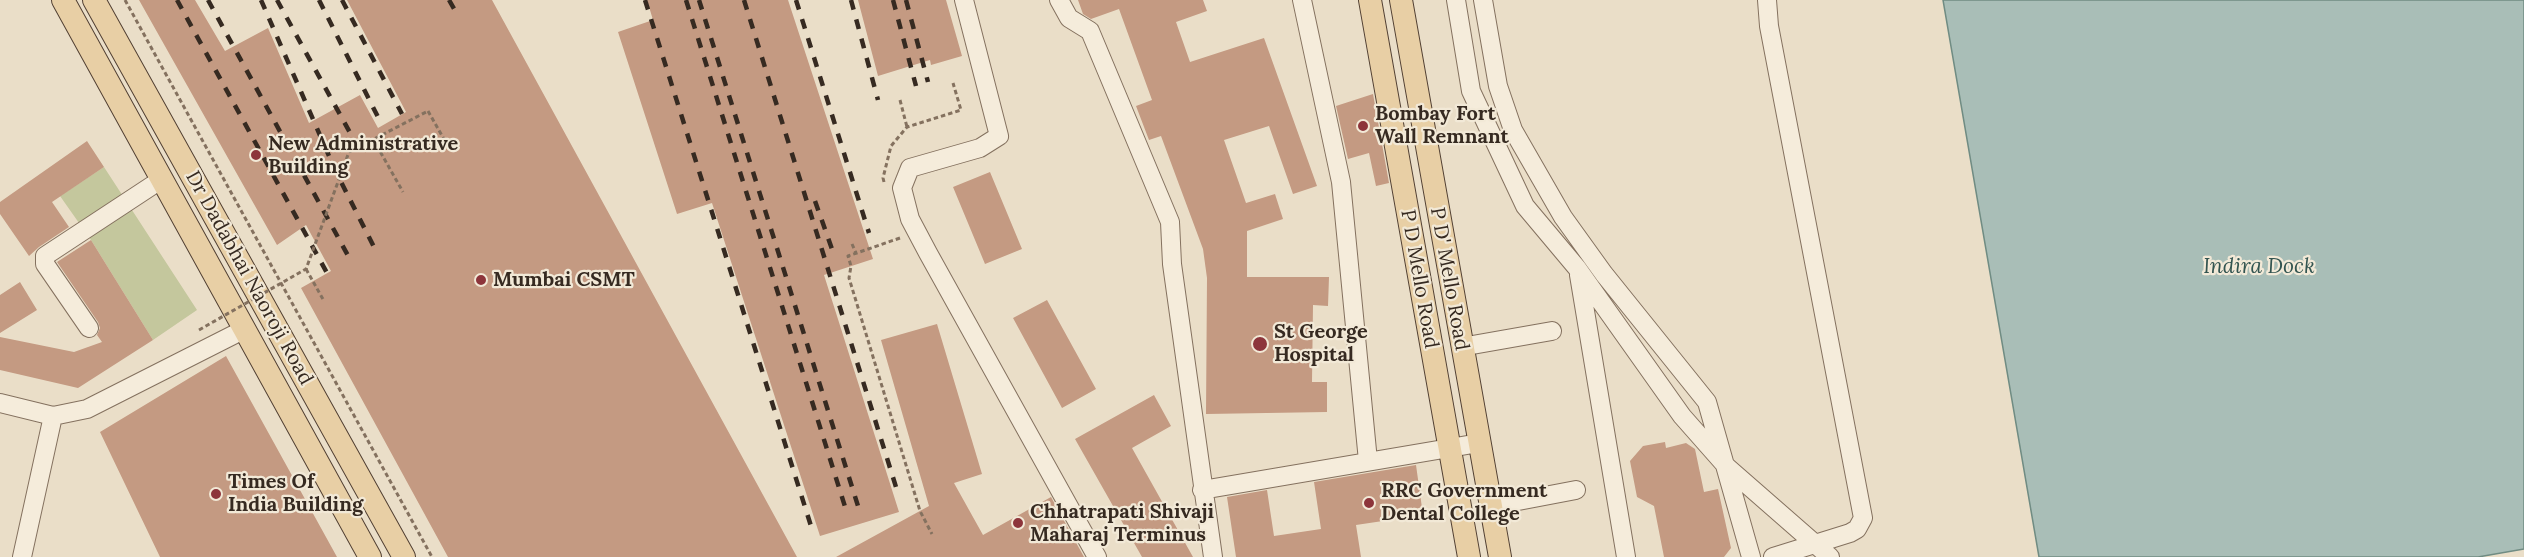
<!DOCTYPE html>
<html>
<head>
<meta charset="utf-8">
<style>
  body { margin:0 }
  canvas { display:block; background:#eadec8 }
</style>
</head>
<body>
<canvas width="2524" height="557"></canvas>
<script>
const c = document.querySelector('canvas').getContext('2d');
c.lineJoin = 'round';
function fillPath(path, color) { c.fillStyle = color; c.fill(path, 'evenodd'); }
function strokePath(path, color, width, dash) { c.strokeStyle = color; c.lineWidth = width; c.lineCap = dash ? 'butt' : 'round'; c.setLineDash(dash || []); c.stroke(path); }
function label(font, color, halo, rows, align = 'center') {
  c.font = font + ' Lora,serif'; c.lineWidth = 4.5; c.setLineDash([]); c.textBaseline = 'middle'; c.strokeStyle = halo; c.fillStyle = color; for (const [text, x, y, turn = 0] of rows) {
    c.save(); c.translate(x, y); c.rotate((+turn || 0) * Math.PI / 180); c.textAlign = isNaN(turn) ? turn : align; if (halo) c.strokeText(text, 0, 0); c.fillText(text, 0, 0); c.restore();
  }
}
const green = new Path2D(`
  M104,167L197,310L153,340L91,240L60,196Z`);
const water = new Path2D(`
  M1943,0H2524V549L2478,557H2039Z`);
const building = new Path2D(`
  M139,0H195L225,51L268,28L309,123L360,95L378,128L406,112L347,0H492L797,557H448L301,288L331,271L306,225L277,245Z
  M647,0H788L873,259L824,275L899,512L820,536L712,203L677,214L618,32L653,20Z
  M858,0H946L962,56L931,65L930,60L878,76Z
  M1078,0H1203L1207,11L1176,22L1190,62L1264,38L1317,186L1293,194L1269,126L1224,140L1246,203L1275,194L1283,219L1247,231V277H1329L1328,306L1313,305L1312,382H1327V412L1206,414L1207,278L1203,249L1161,136L1149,140L1136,106L1152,100L1119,9L1091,19L1083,14Z
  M1373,94L1389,183L1376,186L1369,153L1348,159L1336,106Z
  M87,141L104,167L52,202L69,227L39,247L29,256L0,214V202Z
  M990,172L1022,249L985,264L953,187Z
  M91,240L153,340L78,388L0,370V337L74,352L102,342L97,335L100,328L98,322L57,262Z
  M20,282L37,310L0,333V295Z
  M1047,300L1096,389L1062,408L1013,318Z
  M937,324L982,474L954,483L983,535L1051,497L1084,557H836L929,506L881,340Z
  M226,356L337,557H160L100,432Z
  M1154,395L1171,426L1132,448L1193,557H1142L1075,439Z
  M1665,442L1666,448L1686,443L1695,449L1704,492L1718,489L1731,548L1724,557H1664L1654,506L1637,497L1630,461L1643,446Z
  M1416,465L1423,515L1356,525L1361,557H1236L1227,497L1267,490L1274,536L1321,529L1314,482Z`);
const path = new Path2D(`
  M125,0L432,557
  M900,100L907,127
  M428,111L445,141
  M373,139L403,192
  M884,182L883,178L891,146L907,127L961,110L953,83
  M900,238L848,256L851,266L849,278L920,511L932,534
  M852,244L856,253
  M306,269L324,301`);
const minor = new Path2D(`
  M964,0L999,136L980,148L910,168L902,188L910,219L928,253L1097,557
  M1059,0L1069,18L1090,31L1170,222L1172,264L1213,557
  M1302,0L1341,182L1368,461
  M1456,0L1471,91L1525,206L1577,268L1682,416L1727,467L1830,557
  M1483,0L1498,86L1513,130L1563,217L1604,274L1707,402L1751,557
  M1767,0L1769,26L1863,518L1857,529L1850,533L1773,557
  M1579,275L1626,557
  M89,328L45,264V256L162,179
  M1461,347L1552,331
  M0,403L53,416L87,409L245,329
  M1202,490L1479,443
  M1492,506L1576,490
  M22,557L53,416`);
const major = new Path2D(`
  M63,0L370,557
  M94,0L404,557
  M1370,0L1469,557
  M1401,0L1500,557`);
const rail = new Path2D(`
  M177,0L327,273
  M208,0L351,261
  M261,0L336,172L374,247
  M277,0L354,140
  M319,0L382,125
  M342,0L402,114
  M449,0L457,14
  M645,0L811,526
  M686,0L847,513
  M699,0L858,506
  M744,0L896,487
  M796,0L869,233
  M851,0L878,100
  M893,0L916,86
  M906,0L928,82
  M815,201L832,249`);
const pathBridge = new Path2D(`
  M199,330L306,269L349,152L428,111`);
const markers = [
  [1363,126,6,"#8d353b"],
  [256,155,6,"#8d353b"],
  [481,280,6,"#8d353b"],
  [1260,344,8,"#8d353b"],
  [216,494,6,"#8d353b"],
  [1369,503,6,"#8d353b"],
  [1018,523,6,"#8d353b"]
];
const poiNames = [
  ["Bombay Fort",1375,114],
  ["Wall Remnant",1375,137],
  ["New Administrative",268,144],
  ["Building",268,167],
  ["Mumbai CSMT",493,280],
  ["St George",1274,332],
  ["Hospital",1274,355],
  ["Times Of",228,482],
  ["India Building",228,505],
  ["RRC Government",1381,491],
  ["Dental College",1381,514],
  ["Chhatrapati Shivaji",1030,512],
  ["Maharaj Terminus",1030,535]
];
const streetNames = [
  ["Dr Dadabhai Naoroji Road",249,278,61],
  ["P D Mello Road",1419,279,80],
  ["P D' Mello Road",1449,279,80]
];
const waterNames = [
  ["Indira Dock",2259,267]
];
fillPath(green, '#c4c79d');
fillPath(water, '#a9beb7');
strokePath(water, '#708c83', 1.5);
fillPath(building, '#c49a82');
strokePath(minor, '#84715f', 20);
strokePath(major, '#524033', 24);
strokePath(path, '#84715f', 3, [4.5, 3]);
strokePath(minor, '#f5ecdb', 18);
strokePath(major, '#e8cfa5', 22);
strokePath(rail, '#362a21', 4.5, [10, 10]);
strokePath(pathBridge, '#84715f', 3, [4.5, 3]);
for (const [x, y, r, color] of markers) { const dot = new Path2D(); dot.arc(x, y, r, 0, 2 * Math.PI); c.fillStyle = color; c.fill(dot); strokePath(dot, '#f2e9d7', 2); }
label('bold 20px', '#362a21', '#f2e9d7', poiNames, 'left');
label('20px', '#362a21', '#f2e9d7', streetNames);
label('italic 21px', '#325450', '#f2e9d7', waterNames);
</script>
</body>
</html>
